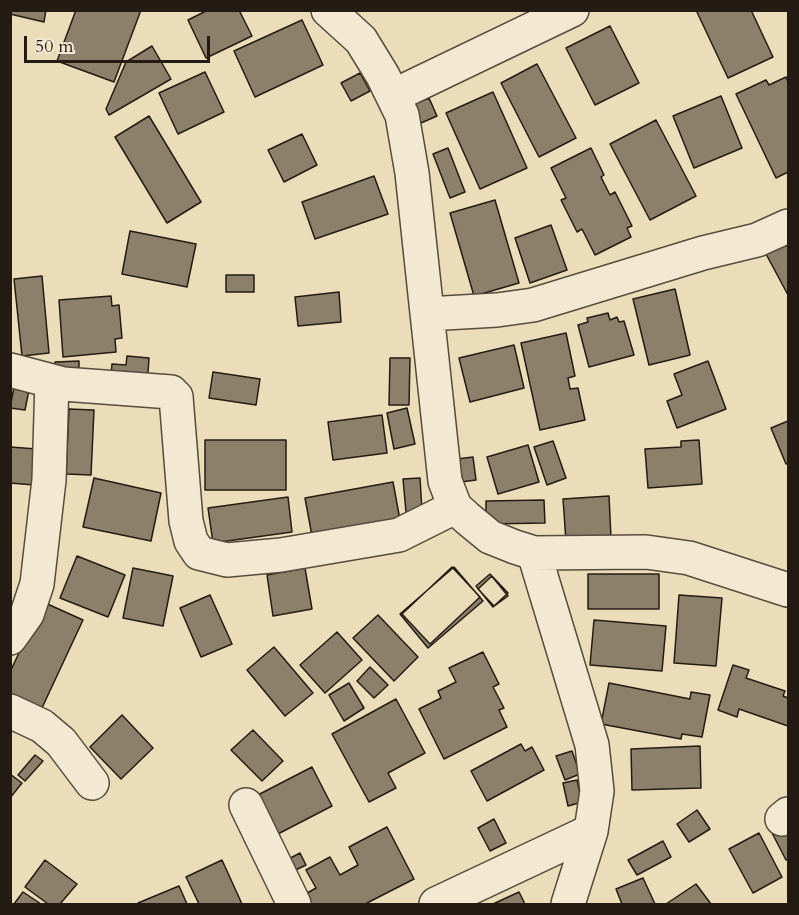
<!DOCTYPE html>
<html>
<head>
<meta charset="utf-8">
<style>
  body { margin:0 }
  #map { position:relative; width:799px; height:915px; overflow:hidden; background:#ecddba; font-family:Cardo,serif }
  canvas { display:block }
  .frame { position:absolute; inset:0; border:12px solid #241c13; pointer-events:none }
  .scale { position:absolute; left:24px; top:36px; width:186px; height:27px; box-sizing:border-box; border:3px solid #241c13; border-top:0; padding-left:8px; font-size:18px; line-height:21px; white-space:nowrap; color:#241c13; -webkit-text-stroke:4px #f3e9d2; paint-order:stroke }
</style>
</head>
<body>
<div id="map">
<canvas width="799" height="915"></canvas>
<div class="frame"></div>
<div class="scale">50 m</div>
</div>
<script>
const c = document.querySelector('canvas').getContext('2d');
c.lineJoin = 'round';
function fillPath(path, color) { c.fillStyle = color; c.fill(path, 'evenodd'); }
function strokePath(path, color, width, dash) { c.strokeStyle = color; c.lineWidth = width; c.lineCap = dash ? 'butt' : 'round'; c.setLineDash(dash || []); c.stroke(path); }
const building = new Path2D(`
  M10,10H46L44,22L10,14Z
  M76,10H141L114,82L57,61Z
  M208,10H239L252,36L206,58L188,20Z
  M696,10H751L773,57L728,78Z
  M302,20L323,65L255,97L234,51Z
  M610,26L639,83L595,105L566,48Z
  M152,46L171,79L109,115L106,109L126,62Z
  M537,64L576,138L539,157L501,83Z
  M205,72L224,112L178,134L159,93Z
  M360,73L370,91L351,101L341,83Z
  M786,77L788,82V172L776,178L736,94L766,80L769,85Z
  M493,92L527,168L480,189L446,113Z
  M721,96L742,148L694,168L673,116Z
  M429,98L437,116L421,123L414,104Z
  M149,116L201,202L167,223L115,137Z
  M656,120L696,196L650,220L610,144Z
  M302,134L317,165L284,182L268,150Z
  M448,148L465,192L450,198L433,154Z
  M591,148L604,175L601,177L610,195L615,192L632,226L627,228L631,237L595,255L582,229L577,232L561,200L566,198L551,168Z
  M374,176L388,214L315,239L302,202Z
  M495,200L519,283L474,296L450,213Z
  M551,225L567,270L530,283L515,238Z
  M130,231L196,244L187,287L122,274Z
  M786,243L788,248V295L766,254Z
  M226,275H254V292H226Z
  M42,276L49,353L22,356L14,279Z
  M675,289L690,355L649,365L633,299Z
  M339,292L341,322L298,326L295,297Z
  M111,296L112,306L119,305L122,338L115,339L116,352L63,357L59,300Z
  M608,313L610,320L617,317L619,322L624,321L634,355L589,367L578,325L588,322L587,318Z
  M566,333L575,376L568,378L570,389L578,388L585,420L540,430L521,343Z
  M514,345L524,388L470,402L459,358Z
  M127,356L149,358L147,387L110,384L112,364L126,365Z
  M390,358H410L409,405H389Z
  M79,361V375H55V362Z
  M708,361L726,409L677,428L667,401L682,395L674,374Z
  M213,372L260,379L256,405L209,398Z
  M14,387L29,390L25,410L10,408Z
  M407,408L415,444L394,449L387,413Z
  M69,409L94,410L91,475L66,474Z
  M382,415L387,453L333,460L328,422Z
  M788,421V463L786,464L771,428Z
  M205,440H286V490H205Z
  M699,440L702,484L648,488L645,449L681,447V441Z
  M553,441L566,478L547,485L534,447Z
  M528,445L539,482L498,494L487,457Z
  M10,447L37,449L34,485L10,483Z
  M473,457L476,480L461,482L457,459Z
  M94,478L161,493L151,541L83,527Z
  M420,478L422,511L406,512L403,479Z
  M393,482L400,520L312,536L305,498Z
  M609,496L611,538L566,541L563,499Z
  M288,497L292,532L213,543L208,508Z
  M544,500L545,523L486,524V501Z
  M77,556L125,575L108,617L60,598Z
  M452,567L480,597L430,644L402,614Z
  M454,567L483,601L428,648L400,614Z
  M133,568L173,576L163,626L123,618Z
  M305,568L312,609L273,616L267,575Z
  M490,574L508,596L493,607L476,586Z
  M588,574H659V609H588Z
  M492,576L508,593L494,606L478,589Z
  M210,595L232,644L201,657L180,608Z
  M679,595L722,598L716,666L674,663Z
  M43,602L83,620L41,710L10,696V672Z
  M378,615L418,657L394,681L353,638Z
  M594,620L666,626L662,671L590,665Z
  M337,632L362,660L325,693L300,665Z
  M274,647L313,693L285,716L247,670Z
  M483,652L499,684L493,687L504,708L499,710L507,727L444,759L419,709L441,698L438,691L456,682L449,668Z
  M733,665L749,670L746,678L785,691L783,696L788,698V726L739,709L737,717L718,710Z
  M370,667L388,685L374,698L357,681Z
  M349,683L364,708L344,721L329,695Z
  M609,683L690,699L691,692L710,695L702,737L682,734L681,739L601,724Z
  M396,699L425,753L388,773L396,788L369,802L332,734Z
  M122,715L153,748L121,779L90,747Z
  M253,730L283,761L262,781L231,750Z
  M521,744L525,751L532,747L544,770L487,801L471,771Z
  M700,746L701,788L632,790L631,749Z
  M572,751L580,774L565,780L556,756Z
  M35,755L43,761L25,781L18,775Z
  M312,767L332,806L274,836L254,797Z
  M10,774L22,783L10,798Z
  M577,780L582,802L568,806L563,783Z
  M697,810L710,829L689,842L677,824Z
  M494,819L506,843L490,851L478,828Z
  M788,821V859L786,860L771,831Z
  M387,827L414,879L365,904H306L302,896L316,888L306,870L330,857L340,875L358,865L349,847Z
  M759,833L782,877L753,893L729,849Z
  M663,841L671,857L637,875L628,860Z
  M300,853L306,865L285,875L279,864Z
  M45,860L77,884L60,904H48L25,887Z
  M222,860L242,904H199L186,877Z
  M643,878L655,904H622L616,889Z
  M696,884L711,904H666Z
  M179,886L187,904H138V903Z
  M23,892L41,904H14Z
  M519,892L525,904H493Z`);
const minor = new Path2D(`
  M328,10L361,40L383,76L402,115L412,173L445,481L455,507L467,518L490,537L515,547L534,553L646,552L689,558L788,590
  M393,96L572,10
  M427,314L497,310L533,305L703,253L757,240L788,226
  M10,370L63,384L171,392L176,397L186,521L191,541L199,553L227,560L281,555L399,535L455,507
  M534,553L592,745L597,791L591,831L568,904
  M10,638L27,614L37,584L49,480L52,381
  M10,711L42,726L61,742L92,783
  M246,805L294,904
  M782,819L788,814
  M436,904L591,831`);
fillPath(building, '#8c806a');
strokePath(building, '#241c13', 1.5);
strokePath(minor, '#564c3d', 36);
strokePath(minor, '#f3e9d2', 33);
</script>
</body>
</html>
